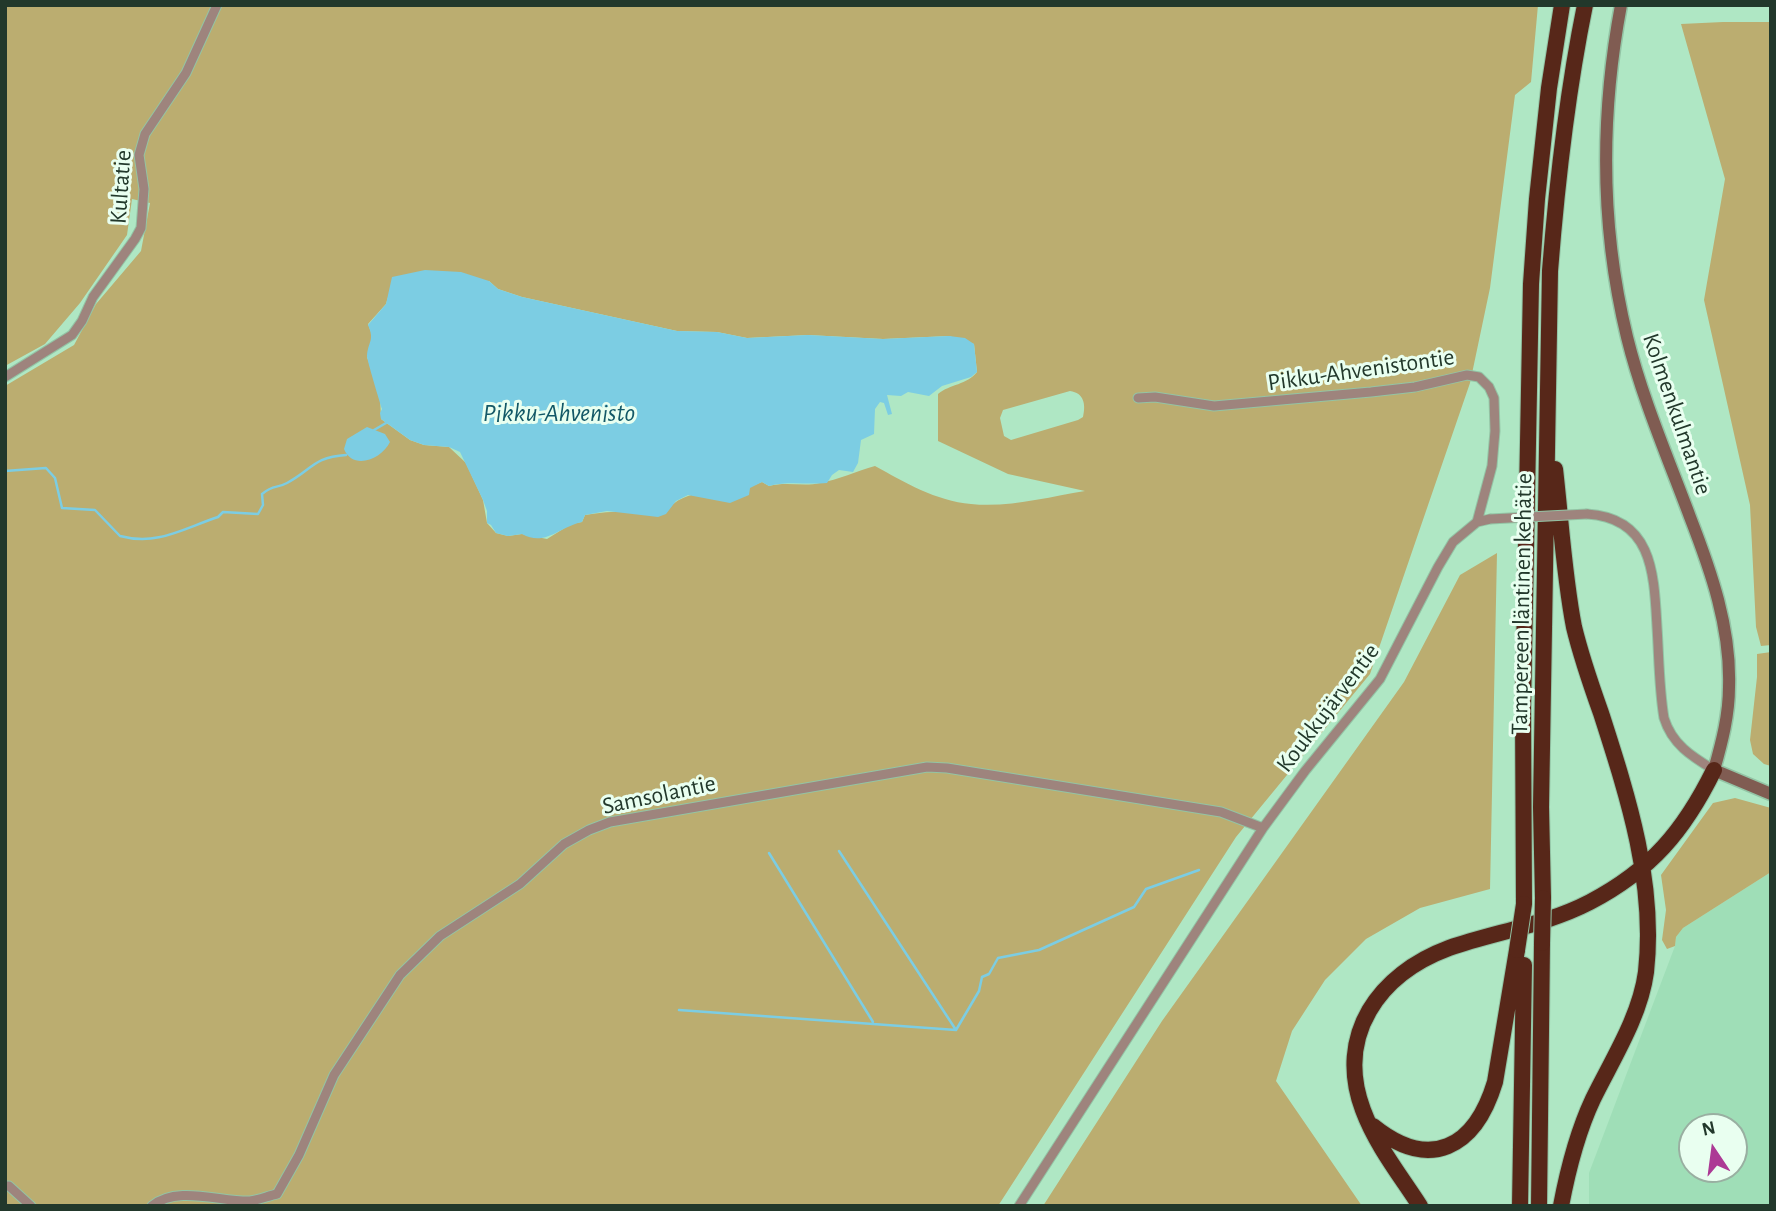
<!DOCTYPE html>
<html>
<head>
<meta charset="utf-8">
<style>
  body { margin:0 }
  #map { position:relative; width:1776px; height:1211px; overflow:hidden; background:#afe7c4; font-family:"Alegreya Sans",sans-serif }
  canvas { display:block }
  .frame { position:absolute; inset:0; border:7px solid #22382b; pointer-events:none }
  .north { position:absolute; left:1678px; top:1113px; width:70px; height:70px; box-sizing:border-box; background:#e9fff0; border:2px solid #99afa1; border-radius:50%; rotate:347deg; font-size:19px; font-weight:700; line-height:28px; text-align:center; color:#22382b }
  .north::after { content:''; display:block; margin:auto; width:24px; height:32px; background:#ac3a95; clip-path:polygon(50% 0,100% 100%,50% 72%,0 100%) }
</style>
</head>
<body>
<div id="map">
<canvas width="1776" height="1211"></canvas>
<div class="frame"></div>
<div class="north">N</div>
</div>
<script>
const c = document.querySelector('canvas').getContext('2d');
c.lineJoin = 'round';
function fillPath(path, color) { c.fillStyle = color; c.fill(path, 'evenodd'); }
function strokePath(path, color, width, dash) { c.strokeStyle = color; c.lineWidth = width; c.lineCap = dash ? 'butt' : 'round'; c.setLineDash(dash || []); c.stroke(path); }
function label(font, color, halo, rows, align = 'center') {
  c.font = font + ' "Alegreya Sans",sans-serif'; c.lineWidth = 6; c.setLineDash([]); c.textBaseline = 'middle'; c.strokeStyle = halo; c.fillStyle = color; for (const [text, x, y, turn = 0] of rows) {
    c.save(); c.translate(x, y); c.rotate((+turn || 0) * Math.PI / 180); c.textAlign = isNaN(turn) ? turn : align; if (halo) c.strokeText(text, 0, 0); c.fillText(text, 0, 0); c.restore();
  }
}
const built = new Path2D(`
  M1771,872V1206H1589V1173L1675,946L1676,937L1683,928ZM1692,1127H1734V1169H1692Z`);
const green = new Path2D(`
  M5,5H1538L1531,82L1515,95L1490,288L1470,383L1370,674L1236,837L998,1206H5V386L74,345L96,304L141,251L150,203L132,199L127,235L80,303L45,344L5,366ZM489,281L498,289L522,297L677,331L717,332L747,338L808,335L883,339L949,336L974,344L977,372C967,385 950,384 938,394V441L1008,474L1085,491C1048,497 1008,508 971,504C936,501 904,482 875,466C857,471 838,480 820,483C803,487 787,481 769,486L762,482C733,496 691,484 669,508C641,512 613,510 585,515L582,522L571,524L547,539L522,534L508,536L496,533L487,523L483,500L466,463L449,447L424,445L410,440L381,419L380,395L367,357L373,337L368,324L386,304L392,284ZM1070,391C1084,393 1086,404 1083,417L1078,420L1011,440L1004,436L1000,418L1003,410Z
  M1723,22H1771V645L1761,646L1756,627L1750,505L1704,300L1725,179L1681,24Z
  M1497,553L1490,889L1420,908L1366,939L1325,980L1292,1031L1276,1081L1362,1206H1043L1162,1021L1404,682L1460,575Z
  M1771,652V766L1764,764L1753,754L1750,740L1757,677V654Z
  M1735,798L1771,808V872L1683,928L1676,937L1675,946L1667,949L1662,940L1666,910L1661,875L1713,803Z`);
const water = new Path2D(`
  M425,270L461,272L489,281L498,289L522,297L677,331L717,332L747,338L808,335L883,339L949,336L965,338L974,344L977,372L971,377L942,386L929,396L908,392L901,396L887,395L892,414L888,415L884,403L880,402L875,409L874,434L861,440L858,463L853,472L839,470L832,475L827,483C807,485 788,481 769,486L762,482L750,488L749,495L730,503L688,495L676,501L666,514L658,517L607,511L585,515L582,522C559,527 545,547 522,534L508,536L496,533L491,525L487,523V511L483,500L460,452L449,447L424,445L410,440L381,419L380,413L382,409C380,403 367,360 367,356C368,341 375,341 368,325L386,304L392,277Z
  M367,427L385,434L390,442C382,459 353,471 344,449L347,439Z`);
const stream = new Path2D(`
  M374,430L386,423
  M5,471L46,468L55,478L62,508L95,510L120,536C157,546 182,529 218,517L223,512L258,514L263,505L262,494C274,484 276,489 287,483C312,470 313,457 346,455
  M839,851L956,1030
  M769,853L873,1022
  M679,1010L956,1030
  M956,1030L979,991L982,977L989,974L998,958L1039,950L1134,907L1146,889L1199,870`);
const street = new Path2D(`
  M5,377L72,335L82,321L93,297L135,239L141,228L144,189L139,155L145,134L186,73L217,5
  M1138,398L1155,397L1214,406L1371,392L1415,387L1467,375L1479,377L1489,387L1494,398L1495,431L1492,466L1477,522
  M1587,514C1653,518 1654,574 1657,627C1659,657 1659,688 1664,718C1672,744 1691,756 1714,770
  M5,1186H9L31,1206
  M152,1206C177,1185 220,1202 250,1201C259,1200 268,1196 277,1194L299,1155L334,1075L400,975L440,936L520,884L564,844L589,830L610,822L927,767L947,768L1221,812L1263,828
  M1019,1206L1263,828L1305,771L1380,679L1438,567L1453,542L1477,522L1490,519`);
const secondary = new Path2D(`
  M1621,5C1600,117 1600,226 1627,337C1642,398 1668,458 1690,517C1711,571 1731,628 1729,687C1729,715 1722,742 1714,770L1771,794`);
const highway = new Path2D(`
  M1555,469C1561,521 1564,576 1574,627C1581,656 1591,685 1601,713C1628,797 1656,883 1646,972C1640,1017 1612,1060 1593,1099C1577,1133 1568,1169 1561,1206
  M1543,898L1541,807L1550,271C1557,182 1567,93 1585,5
  M1524,904L1523,707L1531,284L1537,199L1549,88L1562,5
  M1373,1126C1430,1172 1475,1148 1495,1082L1517,950
  M1420,1206C1400,1175 1376,1145 1363,1110C1335,1035 1379,974 1449,948C1495,932 1546,925 1590,902C1651,870 1684,831 1714,770
  M1520,1206L1524,965
  M1539,1206L1542,943`);
const streetBridge = new Path2D(`
  M1490,519L1587,514`);
const highwayBridge = new Path2D(`
  M1542,943L1543,898
  M1517,950L1524,904`);
const streetNames = [
  ["Kultatie",121,187,-86],
  ["Pikku-Ahvenistontie",1361,370,-8],
  ["Kolmenkulmantie",1677,414,71],
  ["Tampereen läntinen kehätie",1522,604,-89],
  ["Koukkujärventie",1328,708,-53],
  ["Samsolantie",659,795,-12]
];
const waterNames = [
  ["Pikku-Ahvenisto",559,413]
];
fillPath(built, '#9fdeb7');
fillPath(green, '#bbad70');
fillPath(water, '#7ccde3');
strokePath(stream, '#7ccde3', 2.5);
strokePath(street, '#93c4a5', 11);
strokePath(secondary, '#93c4a5', 15);
strokePath(highway, '#93c4a5', 18);
strokePath(street, '#9e847d', 9);
strokePath(secondary, '#805c52', 12);
strokePath(highway, '#572719', 16);
strokePath(streetBridge, '#93c4a5', 11, []);
strokePath(highwayBridge, '#93c4a5', 18, []);
strokePath(streetBridge, '#9e847d', 9);
strokePath(highwayBridge, '#572719', 16);
label('24px', '#22382b', '#e9fff0', streetNames);
label('italic 26px', '#135867', '#e9fff0', waterNames);
</script>
</body>
</html>
